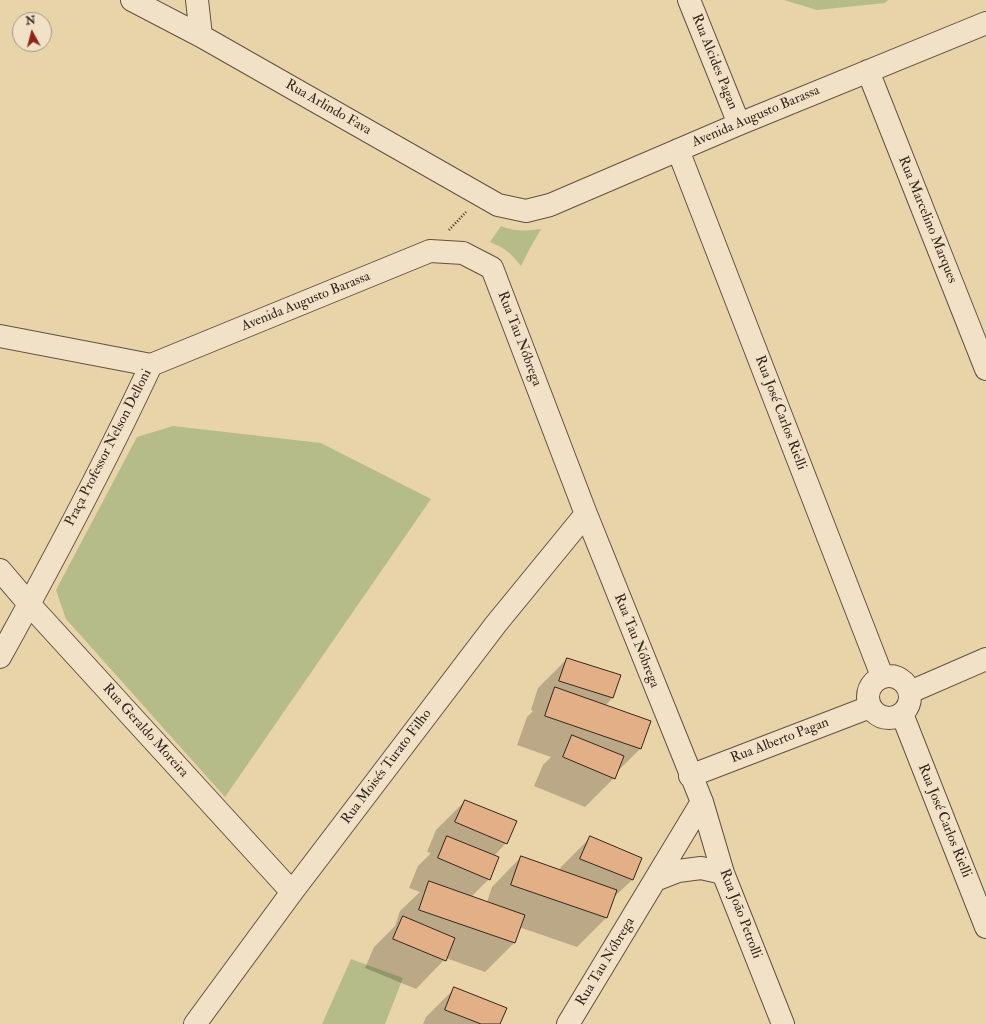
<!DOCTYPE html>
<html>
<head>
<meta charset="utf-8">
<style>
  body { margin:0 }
  #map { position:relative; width:986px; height:1024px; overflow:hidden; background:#e9d3a9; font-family:"IM FELL Double Pica",serif }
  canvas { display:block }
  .north { position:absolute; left:12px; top:12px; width:40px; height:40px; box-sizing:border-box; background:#f1e2c7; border:1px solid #a69783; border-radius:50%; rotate:353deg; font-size:11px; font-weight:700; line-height:16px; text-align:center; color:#35261e }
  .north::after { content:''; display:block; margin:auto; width:14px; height:18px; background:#8f2418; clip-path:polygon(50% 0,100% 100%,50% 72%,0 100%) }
</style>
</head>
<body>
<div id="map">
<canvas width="986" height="1024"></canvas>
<div class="north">N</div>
</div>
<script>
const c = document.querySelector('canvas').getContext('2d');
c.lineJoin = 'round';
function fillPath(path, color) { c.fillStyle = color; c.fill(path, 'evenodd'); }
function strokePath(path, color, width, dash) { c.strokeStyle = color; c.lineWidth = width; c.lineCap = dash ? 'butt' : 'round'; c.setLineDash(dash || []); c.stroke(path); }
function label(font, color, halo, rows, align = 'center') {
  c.font = font + ' "IM FELL Double Pica",serif'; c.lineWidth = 4; c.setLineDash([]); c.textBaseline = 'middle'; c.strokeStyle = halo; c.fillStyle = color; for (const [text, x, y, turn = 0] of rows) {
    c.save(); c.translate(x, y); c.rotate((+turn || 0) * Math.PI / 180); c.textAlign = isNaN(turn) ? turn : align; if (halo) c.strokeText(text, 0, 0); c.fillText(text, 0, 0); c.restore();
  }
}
const green = new Path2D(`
  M784,0H888L885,3L817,10Z
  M501,226C515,232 527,231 541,229L530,248L521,266C510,252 506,249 490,242Z
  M173,426L321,443L431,499L225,797L66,619L56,590L137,437Z
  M351,959L403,978L385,1024H322Z`);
const shadow = new Path2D(`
  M567,659L620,676L612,698L605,706L640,749L616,773L614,778L585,807L534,786L543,765L551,757L517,745L527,717L533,711L531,710L538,688Z
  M465,801L506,843L494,856L489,879L471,897L487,902L492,887L521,857L559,871L561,867L590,838L641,858L632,880L613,898L606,918L577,947L519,927L514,943L485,972L446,958L416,989L365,968L374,947L395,926L400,911L420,892L409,888L418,866L431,853L427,852L436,830Z
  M455,988L499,1024H423L426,1017Z`);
const building = new Path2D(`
  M567,658L621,675L613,698L559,681Z
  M555,687L651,721L641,749L545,716Z
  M572,735L624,756L615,779L563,757Z
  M465,800L517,821L507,844L455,822Z
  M447,836L499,857L490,880L438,858Z
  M590,836L642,858L633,880L580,859Z
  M521,856L617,890L607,918L511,885Z
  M429,881L525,915L515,943L419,910Z
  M403,916L455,938L446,961L393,939Z
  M454,987L507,1008L500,1024H481L445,1010Z`);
const path = new Path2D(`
  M449,230L466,212`);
const minor = new Path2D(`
  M132,0L201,36L498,205L526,211L550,205L739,124L986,23
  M197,0L201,36
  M689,0L739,124
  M868,71L986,369
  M678,150L882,676
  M0,336L151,365
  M151,365L430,251L463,253L492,268L586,514L702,802L723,873L783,1024
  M0,570L29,604L292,892
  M0,657C53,561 105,464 151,365
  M868 697a21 21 0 1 1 42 0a21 21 0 1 1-42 0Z
  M910,692L986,659
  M902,714L986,927
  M690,776L870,707
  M655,880L678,871L701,868L723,873
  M195,1024L292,892L496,624L586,514
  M568,1024L702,802`);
const streetNames = [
  ["Rua Alcides Pagan",714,62,68],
  ["Rua Arlindo Fava",328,108,30],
  ["Avenida Augusto Barassa",756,117,-23],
  ["Rua Marcelino Marques",927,220,68],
  ["Avenida Augusto Barassa",306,302,-22],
  ["Rua Tau Nóbrega",519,339,69],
  ["Rua José Carlos Rielli",780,413,69],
  ["Praça Professor Nelson Delloni",109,448,-63],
  ["Rua Tau Nóbrega",636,641,68],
  ["Rua Geraldo Moreira",145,731,48],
  ["Rua Alberto Pagan",780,741,-21],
  ["Rua Moisés Turato Filho",387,767,-53],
  ["Rua José Carlos Rielli",944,821,68],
  ["Rua João Petrolli",740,914,69],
  ["Rua Tau Nóbrega",606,962,-59]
];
fillPath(green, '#b6bc89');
fillPath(shadow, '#0003');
fillPath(building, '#e2af86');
strokePath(building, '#35261e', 1);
strokePath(minor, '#625141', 24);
strokePath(path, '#35261e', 2.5, [1, 2]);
strokePath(minor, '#f1e2c7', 22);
label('14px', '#35261e', '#f1e2c7', streetNames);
</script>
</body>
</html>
